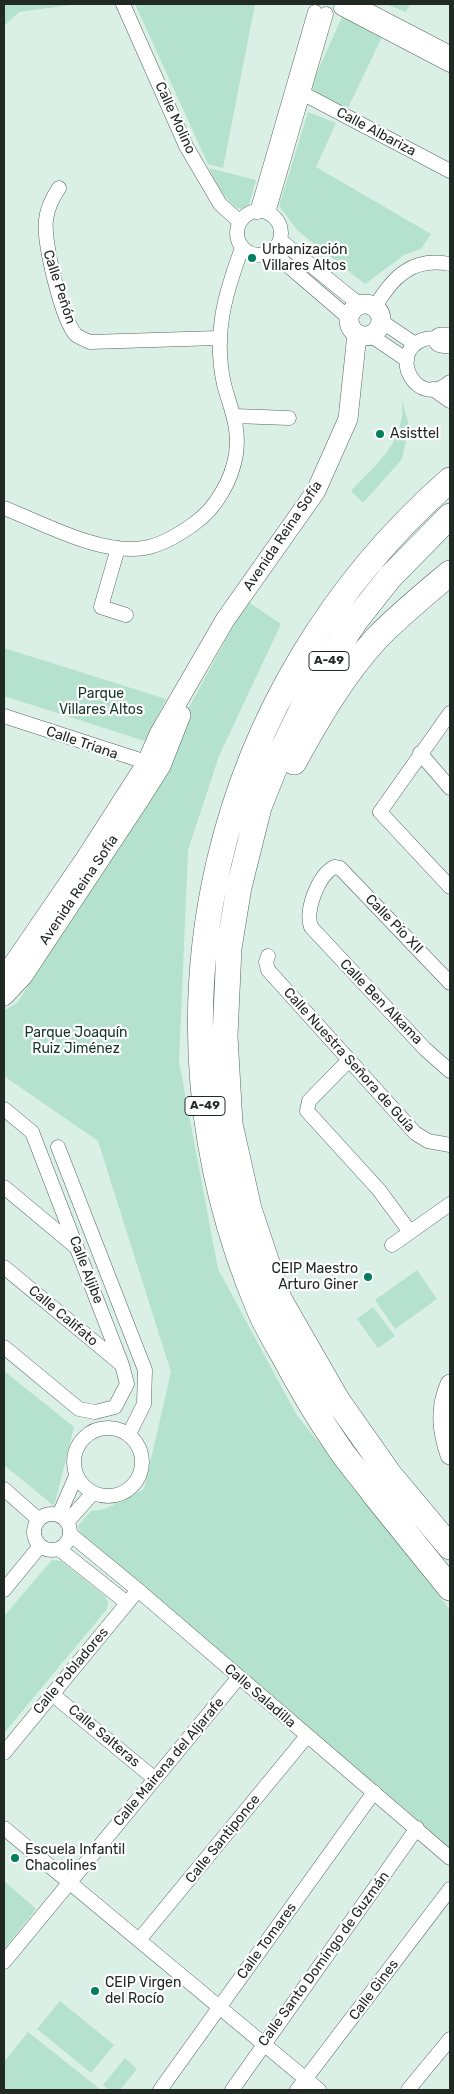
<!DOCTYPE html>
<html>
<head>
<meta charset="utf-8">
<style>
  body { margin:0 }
  #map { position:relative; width:454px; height:2094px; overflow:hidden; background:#daefe5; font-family:Rubik,sans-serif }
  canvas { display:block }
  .frame { position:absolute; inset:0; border:5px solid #212925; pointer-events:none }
</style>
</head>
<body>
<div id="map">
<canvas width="454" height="2094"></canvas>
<div class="frame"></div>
</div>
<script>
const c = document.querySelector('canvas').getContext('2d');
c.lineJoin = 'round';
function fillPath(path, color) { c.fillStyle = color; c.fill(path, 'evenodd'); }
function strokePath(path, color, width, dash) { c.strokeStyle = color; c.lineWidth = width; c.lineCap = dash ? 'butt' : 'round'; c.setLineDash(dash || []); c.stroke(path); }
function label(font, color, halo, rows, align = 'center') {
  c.font = font + ' Rubik,sans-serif'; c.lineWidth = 4.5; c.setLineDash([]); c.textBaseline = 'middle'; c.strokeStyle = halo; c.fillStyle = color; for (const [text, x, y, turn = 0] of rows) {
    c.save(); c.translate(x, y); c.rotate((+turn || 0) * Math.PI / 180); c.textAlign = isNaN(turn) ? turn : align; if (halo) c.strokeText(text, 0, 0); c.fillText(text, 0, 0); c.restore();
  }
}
const green = new Path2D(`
  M4,4H78L19,12L4,26Z
  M135,4H255L223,168L208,164Z
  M386,4H410L406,12Z
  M343,15L382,37L347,110L310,88Z
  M308,112L336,123L316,167L431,234L421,249L404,255L365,284L298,231L279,206Z
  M209,168L256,180L247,212C226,205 218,187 209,168Z
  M402,400L409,426L402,459L363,503L351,491C377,463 406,442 402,400Z
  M247,601L281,624L219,756L188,850L179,1062L218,1269L296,1414L450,1610V1852L411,1814L146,1592L80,1533L78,1526L91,1511L105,1509L144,1489L171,1372L98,1141L4,1076V1011L17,1003L84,900Z
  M4,648L166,699L145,741L4,696Z
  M417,1270L437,1299L395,1329L375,1300Z
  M373,1307L395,1336L378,1348L357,1319Z
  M4,1371L74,1427L54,1506L4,1465Z
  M52,1560L61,1561L105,1596L108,1602L107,1609L4,1733V1616Z
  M4,1881L36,1909L4,1949Z
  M60,2001L114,2045L91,2073L37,2029Z
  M28,2032L101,2090L4,2089V2062Z
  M125,2058L137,2069L120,2090H109L103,2085Z`);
const street = new Path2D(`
  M123,4L186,146L220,204L240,222
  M356,4L450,53
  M341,8L450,65
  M302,93L450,171
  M59,188C53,197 47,208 46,220C43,241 62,321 76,335C80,338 86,340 90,342L218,338
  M237 233a22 22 0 1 1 44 0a22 22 0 1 1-44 0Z
  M257,212L315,12
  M268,213L326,14
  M280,240L360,305
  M272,252L349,318
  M375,307C393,276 413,257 450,264
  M381,321L415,344
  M370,335L407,360
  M445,341C438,338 430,337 422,340C387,355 418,410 450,382
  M433,389L450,401
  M235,416L289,418
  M4,508C45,524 100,555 144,548C163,545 180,534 195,523C216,508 232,480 236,454C240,426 230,408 224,384C213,334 225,294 242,248
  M118,548L101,607L126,615
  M450,713L380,812L450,887
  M4,716L155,765
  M420,753L450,788
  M268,956L266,962L268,970L415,1133L428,1141L450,1145
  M450,983L340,868L334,867C318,876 305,910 311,927L425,1049L450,1071
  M349,1060L309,1101L307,1111L379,1190L410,1232
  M4,1109L32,1132L122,1365L127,1384L115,1407L95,1412L79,1409L4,1347
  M58,1147L145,1370L144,1404L129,1434
  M4,1187L76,1247
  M392,1245L450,1204
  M4,1267L121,1364
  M74 1462a34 34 0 1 1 68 0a34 34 0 1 1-68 0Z
  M4,1489L38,1519
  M34 1532a18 18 0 1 1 36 0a18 18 0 1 1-36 0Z
  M59,1515L76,1476
  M67,1522L93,1493
  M70,1534L138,1590L450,1858
  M59,1549L127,1603
  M4,1590L40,1546
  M52,1694L155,1779
  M4,1753L138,1590
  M4,1828L319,2090
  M139,1940L307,1736
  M4,1962L239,1677
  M160,2090L374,1792
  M232,2090L417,1828
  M297,2090L450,1889
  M408,2090L450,2039`);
const secondary = new Path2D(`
  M349 320a16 16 0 1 1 32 0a16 16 0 1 1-32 0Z
  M4,977L85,859L146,764L159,734L225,620L316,491L348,419L357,334
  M4,996L23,976L142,796L161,766L181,715
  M450,1384C439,1409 442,1431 450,1455`);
const highway = new Path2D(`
  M441,340L450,341
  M450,480C212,689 135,1017 259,1309C265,1324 274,1339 282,1353C299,1385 317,1416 337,1445C348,1462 363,1478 375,1495C400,1526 425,1557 450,1588
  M450,516L390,577L356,620L316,680L279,757L259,807L239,887L229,948L225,1036L230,1124L249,1209L279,1299L337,1400L389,1474L450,1547
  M294,762C317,720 343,675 376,639C399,615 425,594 450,573`);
const markers = [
  [252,258,5,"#007e5d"],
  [380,434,5,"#007e5d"],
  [368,1277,5,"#007e5d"],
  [15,1858,5,"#007e5d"],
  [95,1991,5,"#007e5d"]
];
const shields = [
  [329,661,40],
  [205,1106,40]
];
const shieldNames = [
  ["A-49",329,661],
  ["A-49",205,1106]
];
const streetNames = [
  ["Calle Molino",175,118,65],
  ["Calle Albariza",376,132,28],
  ["Calle Peñón",59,287,72],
  ["Avenida Reina Sofía",283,536,-56],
  ["Calle Triana",82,743,19],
  ["Avenida Reina Sofía",79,890,-56],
  ["Calle Pío XII",394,924,46],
  ["Calle Ben Alkama",381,1002,46],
  ["Calle Nuestra Señora de Guía",349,1060,48],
  ["Calle Aljibe",86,1270,69],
  ["Calle Califato",63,1316,40],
  ["Calle Pobladores",71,1671,-50],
  ["Calle Saladilla",260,1696,41],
  ["Calle Salteras",104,1736,40],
  ["Calle Mairena del Aljarafe",169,1762,-50],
  ["Calle Santiponce",223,1839,-51],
  ["Calle Tomares",267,1941,-54],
  ["Calle Santo Domingo de Guzmán",324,1959,-54],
  ["Calle Gines",374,1990,-53]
];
const poiNames = [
  ["Urbanización",262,250],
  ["Villares Altos",262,266],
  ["Asisttel",390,434],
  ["CEIP Maestro",358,1269,"right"],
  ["Arturo Giner",358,1285,"right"],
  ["Escuela Infantil",25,1850],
  ["Chacolines",25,1866],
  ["CEIP Virgen",105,1983],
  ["del Rocío",105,1999]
];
const parkNames = [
  ["Parque",101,694],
  ["Villares Altos",101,710],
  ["Parque Joaquín",76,1033],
  ["Ruiz Jiménez",76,1049]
];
fillPath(green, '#b4e2ce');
strokePath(street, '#53655d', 15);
strokePath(secondary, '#53655d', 20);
strokePath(highway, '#53655d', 26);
strokePath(street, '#fff', 14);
strokePath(secondary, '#fff', 19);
strokePath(highway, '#fff', 25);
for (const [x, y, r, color] of markers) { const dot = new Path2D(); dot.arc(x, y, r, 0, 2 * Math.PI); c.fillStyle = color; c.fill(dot); strokePath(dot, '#fff', 2); }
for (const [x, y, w] of shields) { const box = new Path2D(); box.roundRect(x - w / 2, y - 9.5, w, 19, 4); c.fillStyle = '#fff'; c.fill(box); strokePath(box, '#212925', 1); }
label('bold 12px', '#212925', null, shieldNames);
label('14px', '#212925', '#fff', streetNames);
label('14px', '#212925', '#fff', poiNames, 'left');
label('14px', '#153529', '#fff', parkNames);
</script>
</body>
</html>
